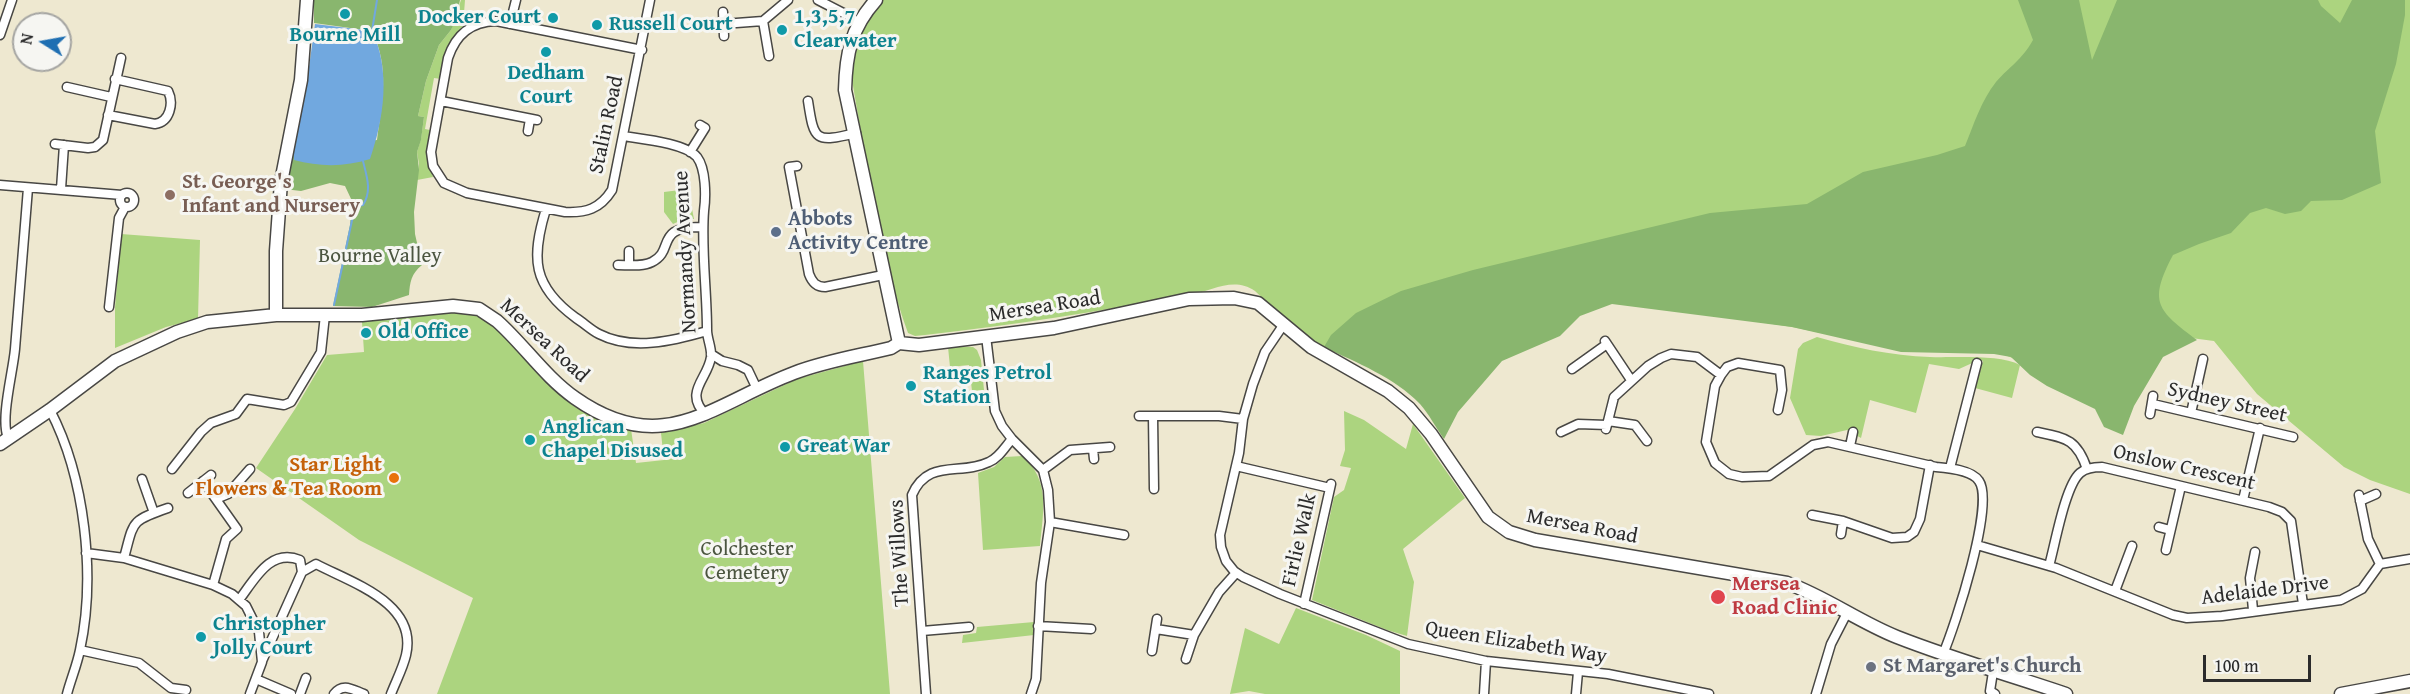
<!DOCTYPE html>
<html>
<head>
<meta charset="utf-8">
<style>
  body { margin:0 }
  #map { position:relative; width:2410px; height:694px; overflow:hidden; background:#eee8d0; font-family:"Gentium Book Plus",serif }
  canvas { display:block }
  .north { position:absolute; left:12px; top:12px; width:60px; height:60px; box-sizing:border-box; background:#f6f6f2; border:2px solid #a5a5a2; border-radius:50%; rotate:281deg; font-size:16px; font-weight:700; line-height:24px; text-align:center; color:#2b2b2b }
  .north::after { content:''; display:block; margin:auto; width:21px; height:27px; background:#1f6fb2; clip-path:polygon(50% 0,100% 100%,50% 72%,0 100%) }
  .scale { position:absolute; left:2203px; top:655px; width:108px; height:27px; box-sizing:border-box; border:3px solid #2b2b2b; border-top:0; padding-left:8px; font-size:18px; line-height:21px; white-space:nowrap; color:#2b2b2b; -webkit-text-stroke:4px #f6f6f2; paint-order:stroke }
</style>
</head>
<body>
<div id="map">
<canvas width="2410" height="694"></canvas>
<div class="north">N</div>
<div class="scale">100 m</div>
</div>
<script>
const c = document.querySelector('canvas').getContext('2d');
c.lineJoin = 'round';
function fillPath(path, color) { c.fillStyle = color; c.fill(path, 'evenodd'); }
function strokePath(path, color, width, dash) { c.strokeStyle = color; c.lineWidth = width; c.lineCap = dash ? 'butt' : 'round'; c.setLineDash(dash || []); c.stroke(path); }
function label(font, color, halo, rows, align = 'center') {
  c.font = font + ' "Gentium Book Plus",serif'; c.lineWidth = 6; c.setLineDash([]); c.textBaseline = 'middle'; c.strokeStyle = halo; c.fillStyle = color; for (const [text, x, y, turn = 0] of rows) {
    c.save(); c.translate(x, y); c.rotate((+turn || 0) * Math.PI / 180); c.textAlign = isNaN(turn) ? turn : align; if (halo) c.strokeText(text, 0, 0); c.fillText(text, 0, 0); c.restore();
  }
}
const green = new Path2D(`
  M461,0H465L463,26L452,40L441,79L434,78L425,129L430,130L427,156L433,177L417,180L419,164L417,152L421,139L424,117L418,116L426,81L439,45L451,30Z
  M881,0H2410V494L2370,480L2344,467L2257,394L2214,341L2191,338L2022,362L1993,350L1900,349L1792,327L1611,299L1496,356L1319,351L1255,291C1233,276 1213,291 1189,295C1102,311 1014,325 925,335L915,336L908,333C880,255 866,161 852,80C852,41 860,31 881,0Z
  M688,189L694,219H684L673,224L664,212V192Z
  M121,234L200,240L198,319L166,327L115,348V308Z
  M441,311L476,313L494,324L546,380L631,429L636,463L664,460L661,433L704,423L797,379L863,361L890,694H437L473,598L359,540L256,468L295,409L327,355L364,352L362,322Z
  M1817,337C1853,347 1891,356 1930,357C1954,358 1999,354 2020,365L2012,398L1975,388L1983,361L1979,360L1959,369L1929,364L1916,413L1870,400L1861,438L1847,430L1821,436L1806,435L1790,398L1798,349L1803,343Z
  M954,346L973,347L977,350L981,360L984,390L972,391L969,365L950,367L948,347Z
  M1344,411L1364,420L1406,449L1413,424L1465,498L1403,549L1414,582L1407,636L1387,630L1312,600L1334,497L1344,490L1351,468L1340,466L1345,450Z
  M1022,456C1051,480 1043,512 1040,546L983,550L978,473L994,467L1005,457Z
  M1296,608L1366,635L1400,651V694H1265L1249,691L1230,694L1245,628L1279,644Z
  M1034,622V635L962,643L963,635L976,633L977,627Z`);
const forest = new Path2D(`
  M314,0H460L456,19L451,30L439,45L426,81L418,116L424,117L421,140L417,152L419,170L414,212L415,234L422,265C411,274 410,282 409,295L372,307L333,306L350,225L352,201L345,186L330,183L301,191L284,189L292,149L377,140C382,101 390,68 372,31L314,23Z
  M2018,0H2079L2092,60L2117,0H2318L2321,6L2340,23L2352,0H2405V15L2396,64L2375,131L2381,183L2342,200L2311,201L2301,211L2285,214L2266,208L2250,213L2231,233L2199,244L2173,255C2148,302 2157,310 2197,340L2163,357L2134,406L2123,435L2104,427L2095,409L2047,386L2030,375L2011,357L1994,354L1901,352L1792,327L1612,304L1580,316L1560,336L1502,361L1458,412L1444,439C1436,428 1429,414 1420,404C1394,377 1357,363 1324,347L1331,335L1356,313L1401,291L1473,270L1710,213L1807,204L1863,172L1937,155L1965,146C1974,124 1981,101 1996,82C2011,65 2021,61 2033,40Z`);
const water = new Path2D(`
  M315,24L372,31C391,70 384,119 370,159C345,167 320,167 294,160L293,149L305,96Z`);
const stream = new Path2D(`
  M372,31L377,0
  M334,305L354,211L358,206L363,205C372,191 367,177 363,161`);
const street = new Path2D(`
  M818,0L851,17L858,23
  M723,12L724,36
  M763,21L769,56
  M510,24L516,0
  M723,24L763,21L788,0
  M0,35L12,0
  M642,50L496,21C471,22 456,34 448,58L431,152L433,166L444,183L467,193L565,212C586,213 600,209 612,190L650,0
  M67,87L111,97
  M441,101L537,120
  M808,101C814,141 815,143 856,133
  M108,115L155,124C170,122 174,103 168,91L115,79
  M528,131L530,119
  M623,136C641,139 685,143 697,157C706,169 706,196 704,211C701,250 707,290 707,330C707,339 712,348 711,357C708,379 683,392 706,415
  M55,144L88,148L95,147L103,140L121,58
  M690,152L705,128L700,125
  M797,166L789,167L809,274C812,282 816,287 825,287L883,275
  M0,185L122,195
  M61,189L64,145
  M120 200a7 7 0 1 1 14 0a7 7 0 1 1-14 0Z
  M546,209C531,258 532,286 576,318C584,323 591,330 599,334C632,351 673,341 707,331
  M618,265C628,265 642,267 652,262C676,250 653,226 703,227
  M629,265V251
  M109,307L119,218L125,207
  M1284,324L1265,352L1253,384L1243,419L1239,453L1220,535L1221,547L1226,561L1234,571L1243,577L1280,594L1408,644L1486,661L1608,674L1709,694
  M986,336L995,411L1002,426L1012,439L1043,470L1048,490L1050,522L1041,583L1036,679L1031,694
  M1605,341L1631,380
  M711,354L722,361L738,365L748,370L757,389
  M1572,369L1607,344
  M2153,404L2293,437
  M50,410C85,477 96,576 80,650C77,665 71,679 67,694
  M1778,410L1782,390L1780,370L1738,363L1727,367L1721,375L1715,386L1706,442L1715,463L1729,474L1742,477L1769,476L1813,445L1828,442L1936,467C1949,468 1972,470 1979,481C1995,504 1955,626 1943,654
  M2191,413L2203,359
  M2150,414L2153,396
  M1139,416H1153
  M1608,421L1635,425L1647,441
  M1606,429L1614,397L1648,366L1661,358L1671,354L1697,357L1721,375
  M1561,432L1578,424L1607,425
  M2037,432C2066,438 2077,439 2087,469
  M8,438C0,419 13,372 15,349L28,188
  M1850,446L1853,432
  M1093,449L1094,459
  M1236,466L1330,488
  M1950,468L1977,363
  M172,469L201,432L211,423L236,414L247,399L284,405L291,402L321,352L325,315
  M1043,470L1070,450L1110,447
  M142,479L154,513
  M203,481L237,529L226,539L213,585
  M1154,489L1153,416H1219L1243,419
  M188,493L211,475
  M2359,495L2368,539L2380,564
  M216,499L228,494L250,469
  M2243,500L2260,428
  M2360,501L2376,494
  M1812,515L1843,521L1892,538L1907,537L1914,532L1920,519L1930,465
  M1050,522L1124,535
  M2159,527L2170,530
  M1841,534L1843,521
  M1977,545L2056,568L2173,615L2187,618L2222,616L2341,600L2362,589L2380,564L2410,559
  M2166,550L2181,486
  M86,553L124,558L213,585L232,594L246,606L259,632L262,662L250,694
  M124,558C134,521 130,521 168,508
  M2049,566C2055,545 2065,486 2080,473C2086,468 2094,467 2102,467L2269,507L2282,512L2291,521L2303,604
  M2115,591L2132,546
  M239,600C255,579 270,548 300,560L302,572L316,564C352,583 418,603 406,655C403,668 396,681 391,694
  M1304,604L1331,484
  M2253,610L2250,578L2255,552
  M1038,626L1091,629
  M1156,629L1194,635L1219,592L1236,573
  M922,631L969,627
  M80,650L139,663L171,688L186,690
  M1152,651L1157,619
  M1186,659L1194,635
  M262,661L302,572
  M1993,672L1990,691L1995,694
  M256,679L291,694
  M300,694L306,678
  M334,694C343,682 353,690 364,694
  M926,694L912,495C928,458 960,476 989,462C999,458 1005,447 1012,439
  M1484,694L1486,661
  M1576,694L1578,672
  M1816,694L1831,644L1847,613`);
const secondary = new Path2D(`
  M876,0C851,28 846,53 845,90L899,343
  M276,315V251L281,182L301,80L307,0
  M0,444L50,410L115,361L177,332L207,322L276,315H362L453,306L479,309L497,321C524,345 545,377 575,398C663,460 712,404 794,373C825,361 858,356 891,348L899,343L919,345L1054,328L1189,299L1234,298L1258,303L1311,347L1388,391L1409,408L1431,434L1488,517L1509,532L1535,540L1787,583C1826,597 1859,622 1897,637C1953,659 2010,675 2066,694
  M2341,694L2410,681`);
const markers = [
  [345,14,6,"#0f9aa8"],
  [553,18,6,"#0f9aa8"],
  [597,25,6,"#0f9aa8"],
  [782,30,6,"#0f9aa8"],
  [546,52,6,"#0f9aa8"],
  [170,195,6,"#8d6e63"],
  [776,232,6,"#5c6f8a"],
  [366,333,6,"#0f9aa8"],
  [911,386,6,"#0f9aa8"],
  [530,440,6,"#0f9aa8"],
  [785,447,6,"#0f9aa8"],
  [394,478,6,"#e8710a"],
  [1718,597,8,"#e0444e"],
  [201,637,6,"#0f9aa8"],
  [1871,667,6,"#6b7280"]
];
const cultureNames = [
  ["Docker Court",541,18,"right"],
  ["1,3,5,7",794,18],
  ["Clearwater",794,42],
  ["Russell Court",609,25],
  ["Bourne Mill",345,36,"center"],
  ["Dedham",546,74,"center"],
  ["Court",546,98,"center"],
  ["Old Office",378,333],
  ["Ranges Petrol",923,374],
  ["Station",923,398],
  ["Anglican",542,428],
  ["Chapel Disused",542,452],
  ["Great War",797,447],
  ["Christopher",213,625],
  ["Jolly Court",213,649]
];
const streetNames = [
  ["Stalin Road",607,125,-78],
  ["Normandy Avenue",686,252,-93],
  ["Mersea Road",1045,307,-9],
  ["Mersea Road",544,341,43],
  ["Sydney Street",2227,403,13],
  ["Onslow Crescent",2184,468,13],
  ["Mersea Road",1582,527,11],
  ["Firlie Walk",1300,540,-77],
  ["The Willows",900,553,-93],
  ["Adelaide Drive",2265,591,-7],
  ["Queen Elizabeth Way",1516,643,9]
];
const educationNames = [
  ["St. George's",182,183],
  ["Infant and Nursery",182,207]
];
const serviceNames = [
  ["Abbots",788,220],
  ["Activity Centre",788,244]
];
const parkNames = [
  ["Bourne Valley",380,257],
  ["Colchester",747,550],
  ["Cemetery",747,574]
];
const foodNames = [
  ["Star Light",382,466],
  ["Flowers & Tea Room",382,490]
];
const healthNames = [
  ["Mersea",1732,585],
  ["Road Clinic",1732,609]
];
const worshipNames = [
  ["St Margaret's Church",1883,667]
];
fillPath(green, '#acd47f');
fillPath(forest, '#89b66e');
fillPath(water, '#71a8df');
strokePath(stream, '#71a8df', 2);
strokePath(street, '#484744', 11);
strokePath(secondary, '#484744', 15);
strokePath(street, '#fff', 8);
strokePath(secondary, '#fff', 12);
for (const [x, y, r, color] of markers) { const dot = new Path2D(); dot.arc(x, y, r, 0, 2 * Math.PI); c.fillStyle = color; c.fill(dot); strokePath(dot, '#f6f6f2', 2); }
label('bold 21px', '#0d838f', '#f6f6f2', cultureNames, 'left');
label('21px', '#2b2b2b', '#f6f6f2', streetNames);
label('bold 21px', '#785e54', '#f6f6f2', educationNames, 'left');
label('bold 21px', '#4e5e75', '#f6f6f2', serviceNames, 'left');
label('21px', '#4b5540', '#f6f6f2', parkNames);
label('bold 21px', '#c56008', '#f6f6f2', foodNames, 'right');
label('bold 21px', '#be3a42', '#f6f6f2', healthNames, 'left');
label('bold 21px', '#5b616d', '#f6f6f2', worshipNames, 'left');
</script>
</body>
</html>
